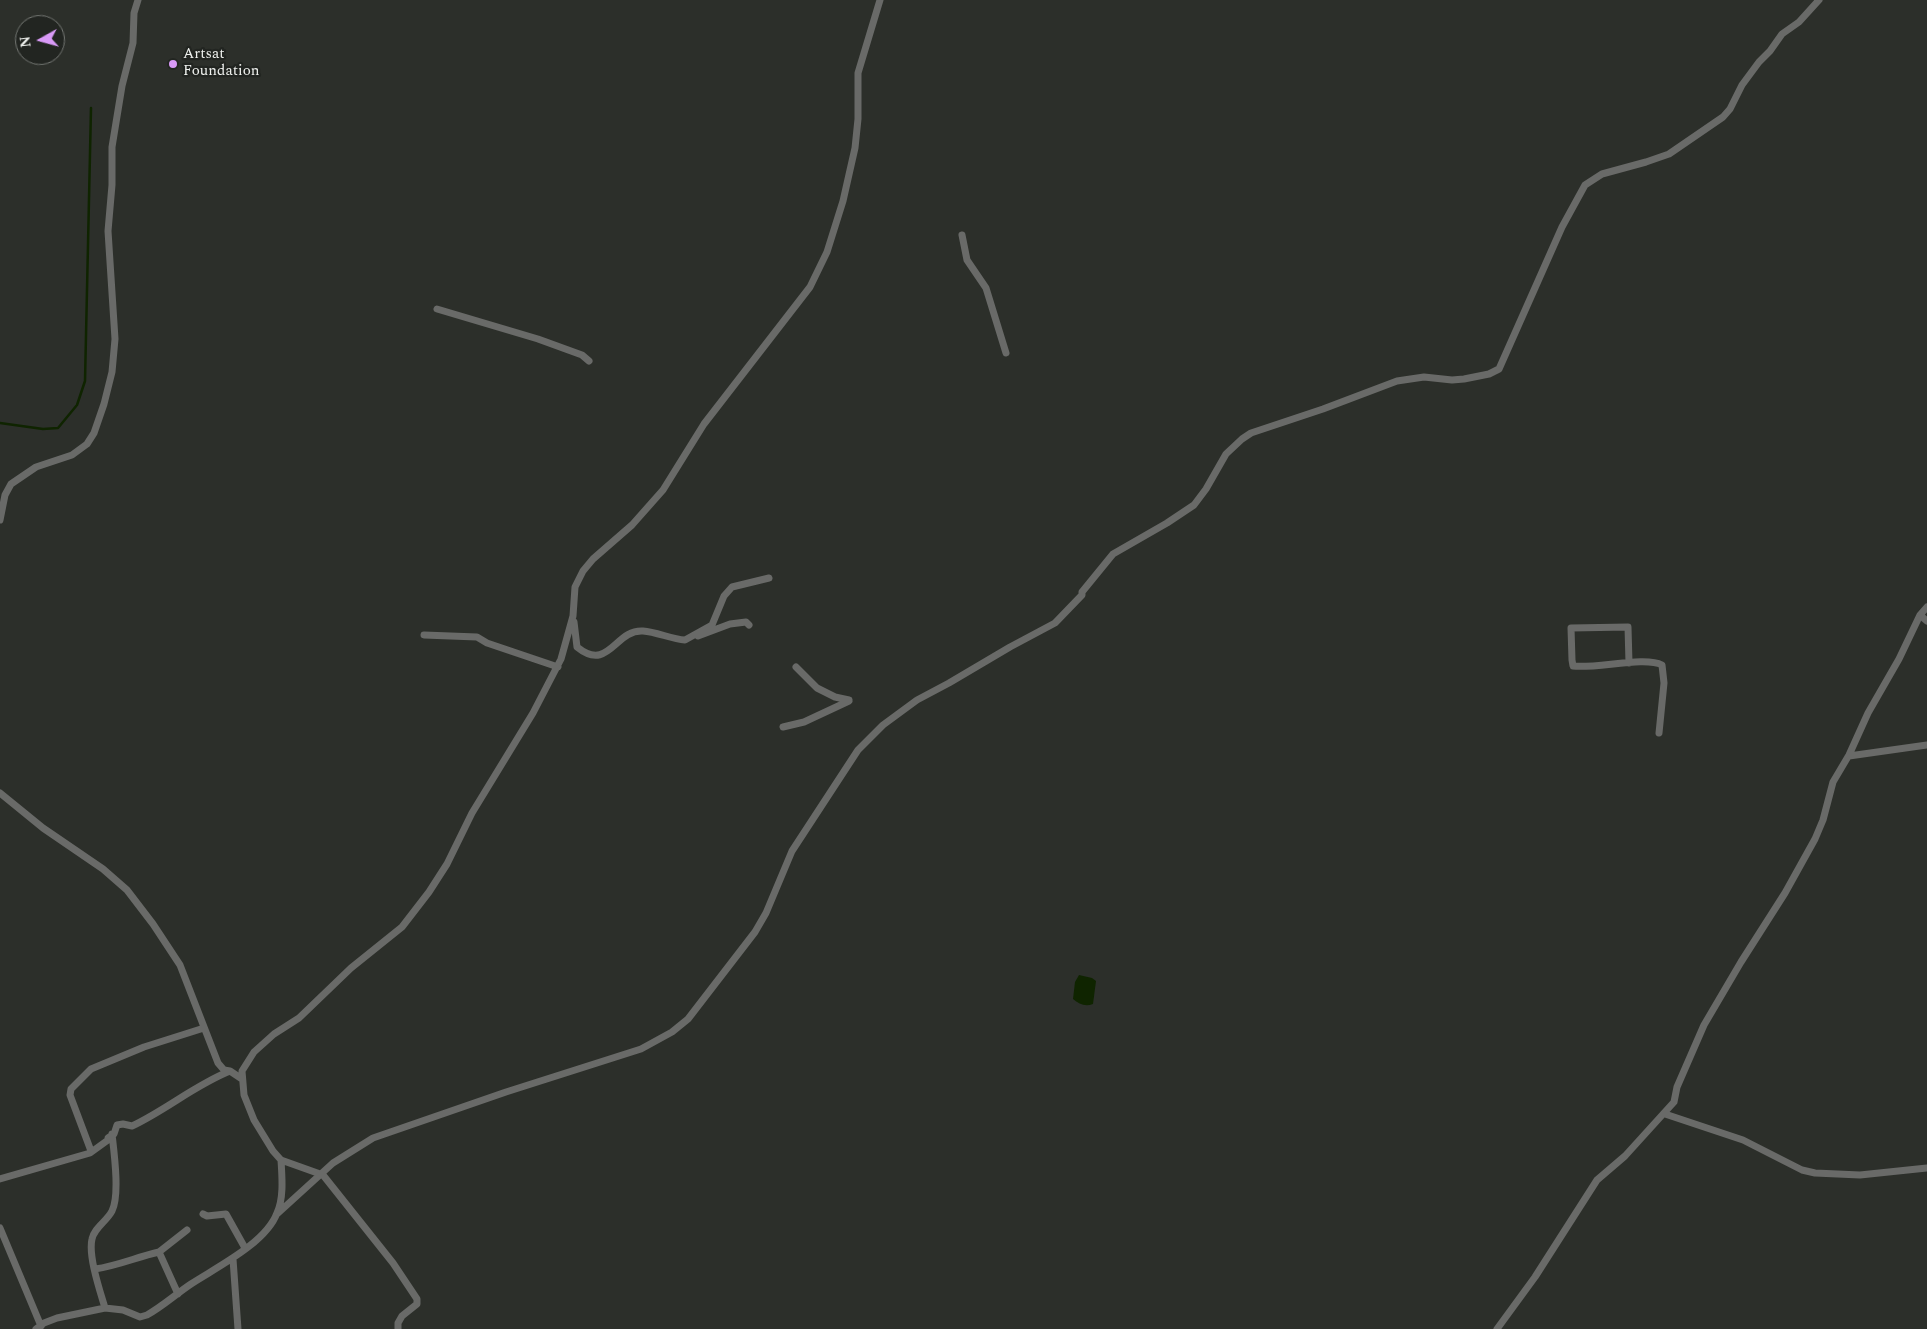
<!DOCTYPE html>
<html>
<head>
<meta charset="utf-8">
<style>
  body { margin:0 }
  #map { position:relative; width:1927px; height:1329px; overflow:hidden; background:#2c2f2a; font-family:Spectral,serif }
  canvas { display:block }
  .north { position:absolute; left:15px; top:15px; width:50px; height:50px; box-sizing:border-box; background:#222521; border:1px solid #747773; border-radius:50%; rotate:263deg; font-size:14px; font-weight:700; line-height:20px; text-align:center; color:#eff1ee }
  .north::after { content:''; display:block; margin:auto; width:18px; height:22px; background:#d99af7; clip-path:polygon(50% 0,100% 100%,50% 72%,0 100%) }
</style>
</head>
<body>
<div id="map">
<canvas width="1927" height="1329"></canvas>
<div class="north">N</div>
</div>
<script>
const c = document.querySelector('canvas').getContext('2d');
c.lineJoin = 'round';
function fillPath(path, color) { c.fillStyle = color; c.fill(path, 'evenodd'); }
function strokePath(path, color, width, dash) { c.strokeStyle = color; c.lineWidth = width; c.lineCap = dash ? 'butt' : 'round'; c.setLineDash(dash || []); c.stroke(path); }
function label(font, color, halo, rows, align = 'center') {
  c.font = font + ' Spectral,serif'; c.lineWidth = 4.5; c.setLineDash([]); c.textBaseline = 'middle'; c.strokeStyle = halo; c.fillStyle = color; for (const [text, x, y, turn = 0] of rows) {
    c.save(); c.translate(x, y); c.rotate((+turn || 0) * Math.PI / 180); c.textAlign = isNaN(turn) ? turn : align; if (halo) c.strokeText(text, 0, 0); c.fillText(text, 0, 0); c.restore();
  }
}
const water = new Path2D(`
  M1079,975L1092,978L1096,981L1093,1004C1085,1007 1079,1004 1073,999L1075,982Z`);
const stream = new Path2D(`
  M0,423L43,429L58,428L77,405L85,381L91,108`);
const street = new Path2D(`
  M962,235L967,260L986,288L1006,353
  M437,309L538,339L582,355L589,361
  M0,520L5,495L11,484L36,467L72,455L87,444L94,433L104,404L112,372L115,339L108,231L112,185V147L122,86L133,43L134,13L138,0
  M1920,615L1927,621
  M574,622L577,647C609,673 615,629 643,631C657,632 671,639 685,640L712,625L724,596L732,587L769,578
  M424,635L477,637L487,643L558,667
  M698,636L730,624L746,622L749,625
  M1629,663L1628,627L1571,628L1572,660L1573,666C1596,669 1645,656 1662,665L1664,683L1659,733
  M796,667L817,688L835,697L849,700
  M783,727L804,722L849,701
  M1849,756L1927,745
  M0,793L43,828L103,869L127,890L153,924L180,965L218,1063L224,1070L230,1071L242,1079
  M1665,1114L1743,1140L1802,1170L1815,1173L1860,1175L1927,1168
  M91,1151L70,1095L71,1089L91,1069L144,1047L204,1028
  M0,1179L90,1153L108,1140V1138L114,1134L117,1125L123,1124L132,1126C166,1110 195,1085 230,1071
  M203,1214L207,1216L226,1214L245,1248
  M277,1214L333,1163L373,1138L506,1092L641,1049L672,1032L688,1019L755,932L766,913L792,851L858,750L883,725L917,700L949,683L1010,647L1055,623L1082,595V592L1113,554L1167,523L1194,505L1206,489L1226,454L1242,439L1251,433L1323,409L1397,381L1424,377L1452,380L1464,379L1489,374L1499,369L1562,227L1585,185L1602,174L1646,162L1669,154L1723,117L1730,109L1742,85L1759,62L1770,51L1782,34L1799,22L1819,0
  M0,1228L41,1326
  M159,1252L187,1230
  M233,1259L238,1329
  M95,1269C117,1266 137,1257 159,1252L178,1294
  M105,1308L123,1310L140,1317L147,1315C163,1306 176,1294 191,1284C217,1267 266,1243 277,1213C284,1198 282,1177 281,1160
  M36,1329L44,1323L57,1318L105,1308C100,1291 88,1256 92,1239C94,1228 107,1221 112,1211C120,1195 114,1152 112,1134
  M398,1329V1323L402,1316L417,1304V1299L393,1263L323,1175L281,1160L273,1151L254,1120L244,1095L242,1071L254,1052L274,1034L299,1018L351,968L402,927L429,892L447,864L472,813L533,713L561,659L573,616L575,587L583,571L593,559L632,525L663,490L704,424L810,287L827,252L843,201L855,148L858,119V73L880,0
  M1497,1329L1535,1277L1597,1180L1625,1156L1674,1102L1677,1087L1704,1025L1741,962L1785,893L1815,839L1823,820L1833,782L1849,755L1868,713L1899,659L1920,615L1927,607`);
const markers = [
  [173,64,5,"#d99af7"]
];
const poiNames = [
  ["Artsat",183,55],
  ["Foundation",183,72]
];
fillPath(water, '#0f2400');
strokePath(stream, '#0f2400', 2.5);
strokePath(street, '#696a68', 7);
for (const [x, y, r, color] of markers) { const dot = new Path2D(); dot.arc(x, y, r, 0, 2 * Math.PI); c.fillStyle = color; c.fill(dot); strokePath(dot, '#222521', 2); }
label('15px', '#eff1ee', '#222521', poiNames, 'left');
</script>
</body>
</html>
